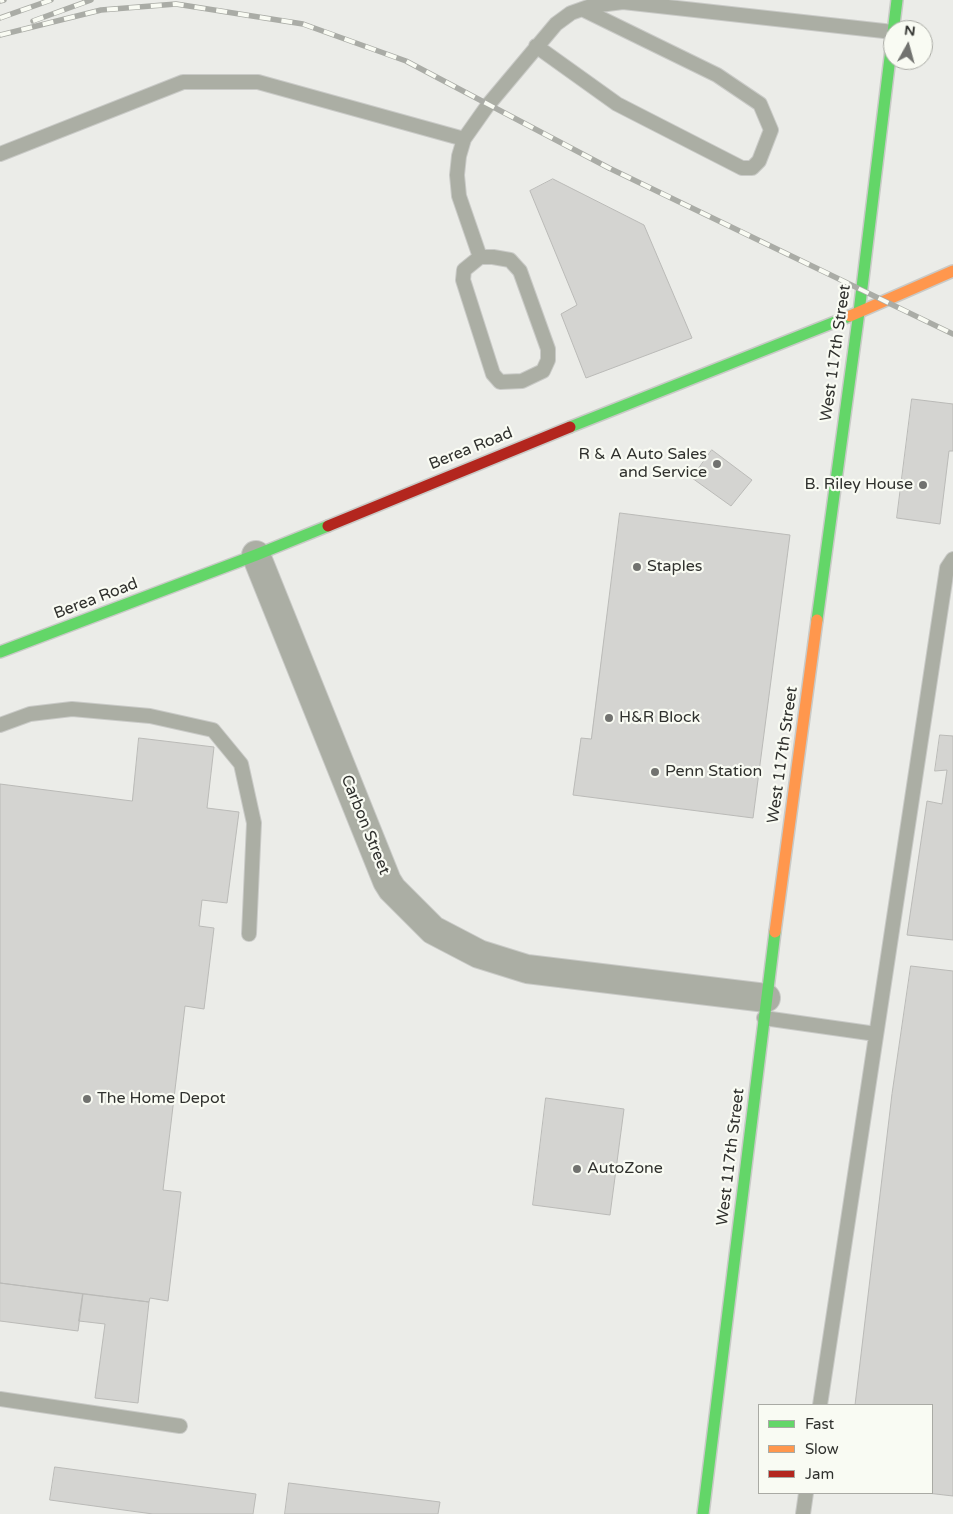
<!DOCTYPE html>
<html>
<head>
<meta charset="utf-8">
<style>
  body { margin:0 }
  #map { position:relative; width:953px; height:1514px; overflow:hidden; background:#ebece8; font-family:"Varela Round",sans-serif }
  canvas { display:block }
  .legend { position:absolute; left:758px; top:1404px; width:175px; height:90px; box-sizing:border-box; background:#f9fbf3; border:1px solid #a9aaa4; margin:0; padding:6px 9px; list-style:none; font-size:15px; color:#30312e }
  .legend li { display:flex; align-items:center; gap:10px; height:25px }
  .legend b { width:25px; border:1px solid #a9aaa4 }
  .north { position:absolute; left:883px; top:20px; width:50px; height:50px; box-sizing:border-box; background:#f9fbf3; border:1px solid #a9aaa4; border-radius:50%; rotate:7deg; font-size:14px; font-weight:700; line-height:20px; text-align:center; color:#30312e }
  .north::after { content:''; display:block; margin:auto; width:18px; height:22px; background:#71726f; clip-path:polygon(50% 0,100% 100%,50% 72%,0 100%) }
</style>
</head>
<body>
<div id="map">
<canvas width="953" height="1514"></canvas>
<ul class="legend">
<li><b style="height:6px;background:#63d668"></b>Fast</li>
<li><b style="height:6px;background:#ff974d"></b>Slow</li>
<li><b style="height:6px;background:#b3261e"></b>Jam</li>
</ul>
<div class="north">N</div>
</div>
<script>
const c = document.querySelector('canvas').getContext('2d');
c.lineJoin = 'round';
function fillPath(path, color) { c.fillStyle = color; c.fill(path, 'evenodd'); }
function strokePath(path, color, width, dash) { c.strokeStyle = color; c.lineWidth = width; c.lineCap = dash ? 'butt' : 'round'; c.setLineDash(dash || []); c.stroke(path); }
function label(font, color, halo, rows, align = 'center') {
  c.font = font + ' "Varela Round",sans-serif'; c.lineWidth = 4.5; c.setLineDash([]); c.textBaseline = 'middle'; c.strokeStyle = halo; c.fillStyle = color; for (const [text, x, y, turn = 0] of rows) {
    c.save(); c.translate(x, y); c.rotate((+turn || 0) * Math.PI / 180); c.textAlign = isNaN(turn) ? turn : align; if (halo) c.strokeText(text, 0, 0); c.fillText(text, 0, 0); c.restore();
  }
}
const building = new Path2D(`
  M553,179L644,225L692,338L586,378L561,314L577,305L530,191Z
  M912,399L953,404V451H949L940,524L897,518Z
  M712,450L752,480L731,506L692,478Z
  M620,513L790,535L753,818L573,795L581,738L591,739Z
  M940,735L953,736V940L907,935L927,801L942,804L947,770L935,771Z
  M139,738L214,747L207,808L239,812L227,903L202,900L199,926L214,928L204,1009L185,1006L163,1190L181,1192L168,1301L150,1298L149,1302L0,1283V784L132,801Z
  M911,966L953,971V1496L927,1493H932V1405H855L892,1094Z
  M546,1098L624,1109L610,1215L533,1205Z
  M0,1283L83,1294L78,1331L0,1321Z
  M83,1294L149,1302L138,1403L95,1398L105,1324L79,1321Z
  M55,1467L256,1494L253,1514H153L50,1500Z
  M289,1483L440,1502L438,1514H285Z`);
const lane = new Path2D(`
  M536,46L617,104L742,168H752L759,161L771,130L760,104L717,75L582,9
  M0,154L183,82H258L464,139
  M480,257L464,270L463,280L493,374L500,382L522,381L543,371L548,360V349L520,271L510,260L493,257H480L459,196L457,175L459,156L464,139L488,105L556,24L571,13L591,6L623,2L893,32
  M0,725L30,714L72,709L150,716L213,730L241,764L254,823L249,934
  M764,1018L876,1034
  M0,1399L180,1426
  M820,1405L947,568L953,559
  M803,1514L806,1493`);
const street = new Path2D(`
  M256,555L387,881L392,889L433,930L479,954L527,969L766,998`);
const fast = new Path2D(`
  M570,427L850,316
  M817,620L859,312L897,0
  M0,652L256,555L328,526
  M703,1514L775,932`);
const slow = new Path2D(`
  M850,316L953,271
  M775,932L817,620`);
const jam = new Path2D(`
  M328,526L570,427`);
const rail = new Path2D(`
  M0,1L4,0
  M0,18L51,0
  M33,21L91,0
  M0,35L101,10L176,4L303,24L406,61L609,168L953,334`);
const markers = [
  [717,464,5,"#71726f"],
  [923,485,5,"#71726f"],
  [637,567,5,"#71726f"],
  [609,718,5,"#71726f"],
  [655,772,5,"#71726f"],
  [87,1099,5,"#71726f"],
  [577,1169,5,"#71726f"]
];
const streetNames = [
  ["West 117th Street",836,353,-82],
  ["Berea Road",471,449,-22],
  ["Berea Road",96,599,-21],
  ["West 117th Street",783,755,-82],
  ["Carbon Street",365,825,68],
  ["West 117th Street",731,1157,-83]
];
const poiNames = [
  ["R & A Auto Sales",707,455,"right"],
  ["and Service",707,473,"right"],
  ["B. Riley House",913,485,"right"],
  ["Staples",647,567],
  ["H&R Block",619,718],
  ["Penn Station",665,772],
  ["The Home Depot",97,1099],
  ["AutoZone",587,1169]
];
fillPath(building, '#d4d4d1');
strokePath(building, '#babab7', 1);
strokePath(lane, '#c9cac7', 16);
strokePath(street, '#c9cac7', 30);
strokePath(fast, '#c9cac7', 14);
strokePath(slow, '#c9cac7', 14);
strokePath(jam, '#c9cac7', 14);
strokePath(lane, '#abaea4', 14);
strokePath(street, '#abaea4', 28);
strokePath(fast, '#63d668', 11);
strokePath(slow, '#ff974d', 11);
strokePath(jam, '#b3261e', 11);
strokePath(rail, '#aaaca6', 5.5);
strokePath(rail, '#f9fbf3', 4, [11]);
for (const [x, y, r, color] of markers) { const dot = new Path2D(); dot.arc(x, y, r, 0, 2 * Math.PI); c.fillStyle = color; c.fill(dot); strokePath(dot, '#f9fbf3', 2); }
label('16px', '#30312e', '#f9fbf3', streetNames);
label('16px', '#30312e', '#f9fbf3', poiNames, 'left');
</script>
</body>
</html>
